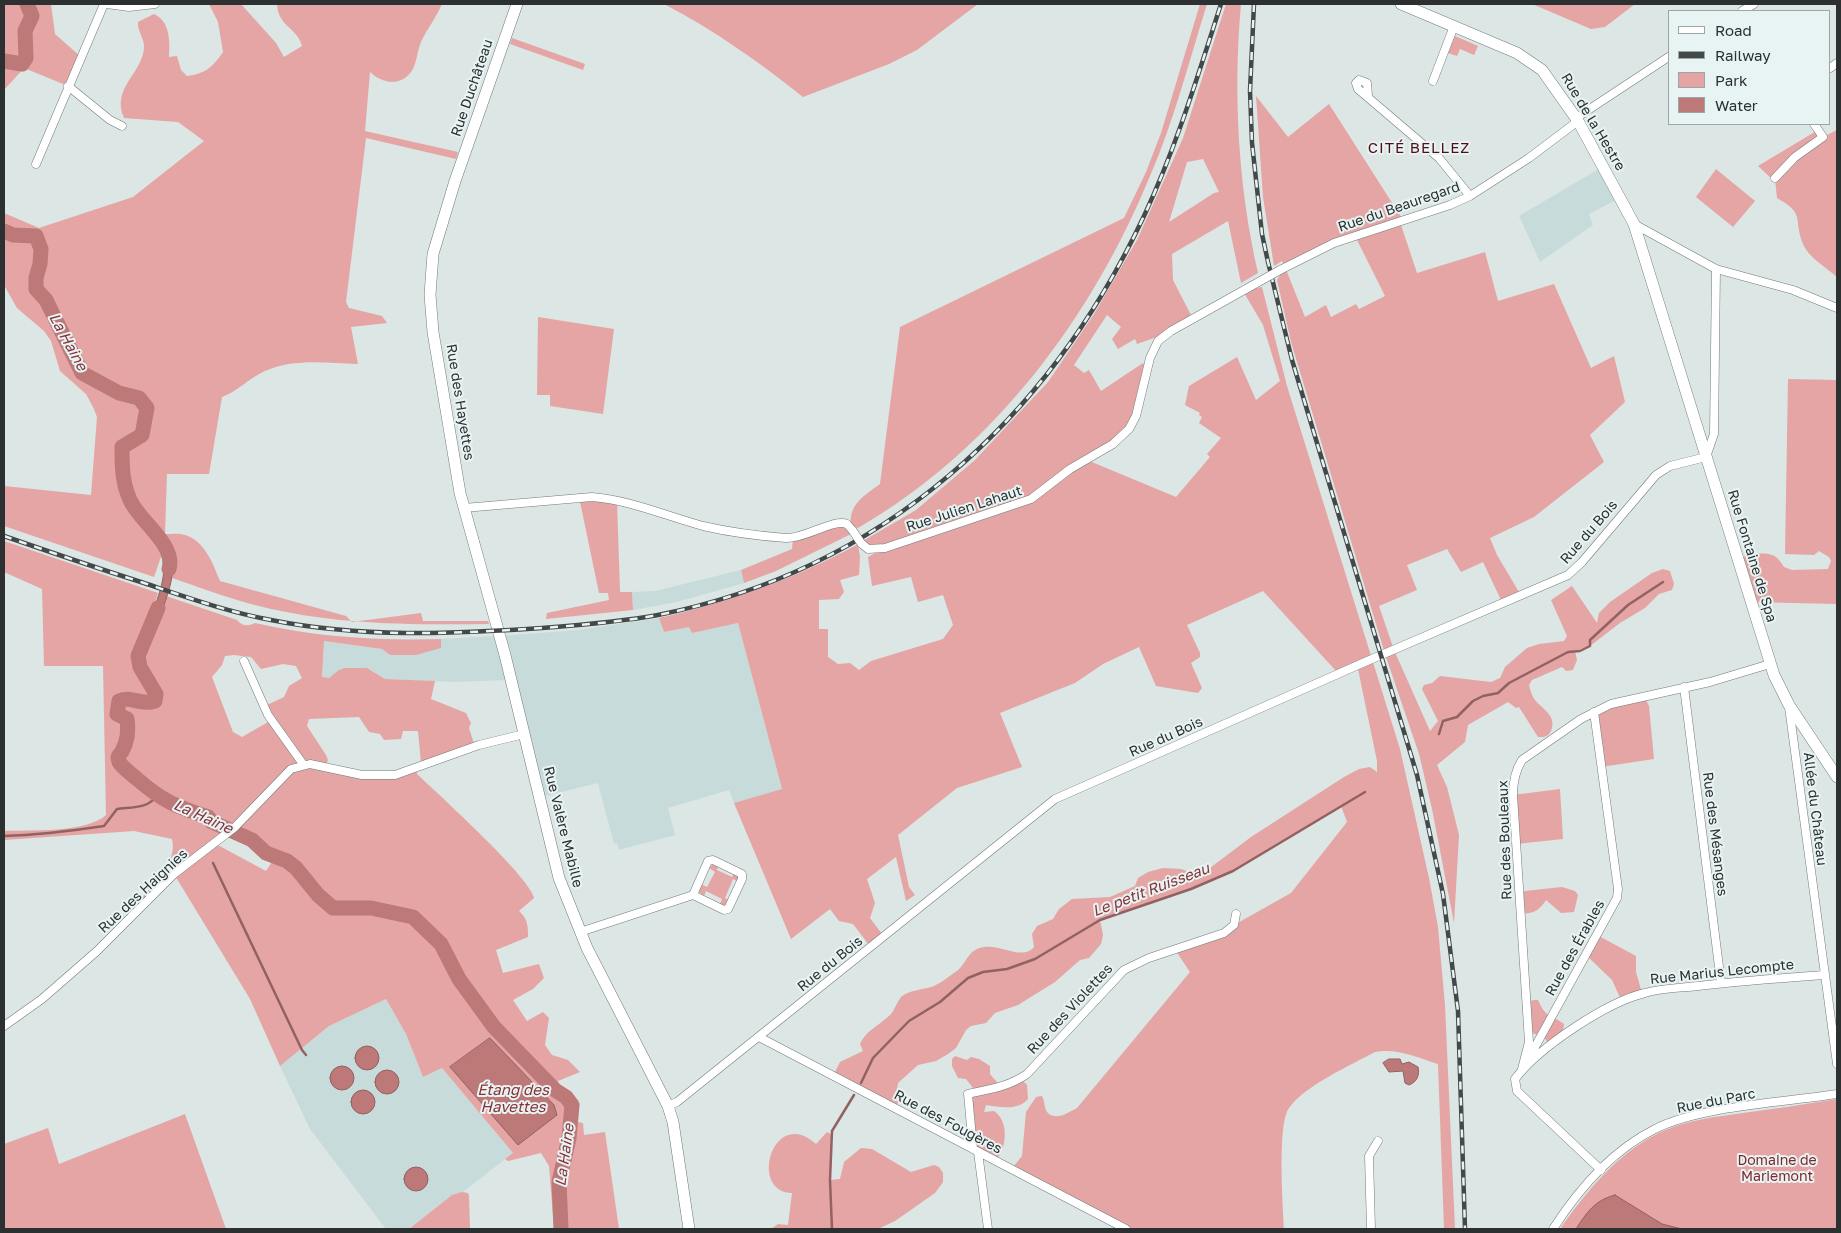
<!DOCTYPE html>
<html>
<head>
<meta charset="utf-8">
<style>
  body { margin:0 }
  #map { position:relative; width:1841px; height:1233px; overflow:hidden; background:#dbe6e5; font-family:"Golos Text",sans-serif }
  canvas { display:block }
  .frame { position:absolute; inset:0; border:5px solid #2c3030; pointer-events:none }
  .legend { position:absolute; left:1668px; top:10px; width:162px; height:115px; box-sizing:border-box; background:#e8f3f3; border:1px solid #9da5a5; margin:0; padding:6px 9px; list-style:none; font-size:15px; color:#2c3030 }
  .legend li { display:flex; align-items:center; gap:10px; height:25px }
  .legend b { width:25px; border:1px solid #9da5a5 }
</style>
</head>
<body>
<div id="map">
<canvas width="1841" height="1233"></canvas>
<div class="frame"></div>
<ul class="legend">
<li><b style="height:6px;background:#fff"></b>Road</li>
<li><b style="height:6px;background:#434848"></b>Railway</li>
<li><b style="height:14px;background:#e4a5a4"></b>Park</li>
<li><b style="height:14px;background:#bd7878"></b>Water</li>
</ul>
</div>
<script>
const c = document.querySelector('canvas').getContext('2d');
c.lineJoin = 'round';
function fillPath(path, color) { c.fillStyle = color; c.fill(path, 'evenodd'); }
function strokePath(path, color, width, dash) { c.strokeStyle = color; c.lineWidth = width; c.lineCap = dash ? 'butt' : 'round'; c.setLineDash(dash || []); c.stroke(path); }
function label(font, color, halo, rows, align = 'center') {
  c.font = font + ' "Golos Text",sans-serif'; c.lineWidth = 4; c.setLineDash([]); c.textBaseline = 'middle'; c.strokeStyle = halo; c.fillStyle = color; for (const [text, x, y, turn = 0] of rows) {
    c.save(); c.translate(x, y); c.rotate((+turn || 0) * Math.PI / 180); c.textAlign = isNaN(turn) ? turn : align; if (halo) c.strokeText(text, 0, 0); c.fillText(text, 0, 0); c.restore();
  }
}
const built = new Path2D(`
  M1604,166L1620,198L1589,214L1593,225L1540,262L1519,216Z
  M741,570L744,583L677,602L633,610L632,592L655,591Z
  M659,618L664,632L689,627L692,633L738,623L782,790L734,803L729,790L668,808L675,835L619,850L617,843L614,844L598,783L542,797L500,636L578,630Z
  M495,636L507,680L454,682L385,679L367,668H345L329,678H322L324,641L382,649L390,655L441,648V639Z
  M386,999L406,1034L423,1077L442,1068L513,1153L463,1192L452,1195L409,1229H386L310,1129L280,1066L329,1026Z`);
const green = new Path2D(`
  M4,4H51L55,34L81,57L68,86L24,68L4,90Z
  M209,4H241L276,43L284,57L302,46C297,27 278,27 277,4H442C436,18 427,29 421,42C417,51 417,64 411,72C400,87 381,83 370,72L365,131L458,152L456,159L366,138L346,302L349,308L382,316L387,323L351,327L358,364C327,363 293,358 265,371C249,378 238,391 222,397L209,474H167L165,534C171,534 179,533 185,535C205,541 213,564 220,581L346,616L352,622L421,613L423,621H488L489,624C410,625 332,625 255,605C227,598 199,587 172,578L170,550L162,554L154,577L4,526V486L91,495L97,417L94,409L86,394L60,371L51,341L44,331L17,308L4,285V213L39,228L133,197L204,141L178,122L124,118C111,88 142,74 144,48C145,39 137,31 138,22L154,14C170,21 170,41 169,57L177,56L181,70L187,76C205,74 213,67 223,52L218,22Z
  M664,4H978L917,50L889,64L803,97C759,62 714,30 664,4Z
  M1200,4H1207C1189,61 1174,121 1150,176C1091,319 993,450 858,528L851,527C848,504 864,496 880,484L900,327L1124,218L1146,172L1161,133Z
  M1226,4H1241C1233,93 1238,186 1258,273L1241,283L1228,221L1172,254L1173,280L1193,319L1158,341L1154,338L1137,344L1135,339L1118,349L1112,339L1121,327L1107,315L1074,365L1084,373L1089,370L1101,391L1143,363L1144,365L1133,411L1136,416L1129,429L1087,460L1176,497L1210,457L1207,454L1221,438L1199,423L1202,417L1199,415L1200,413L1185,405L1189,386L1237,357L1256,400L1280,381L1263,325L1243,291L1262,287L1287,386L1400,749L1429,878L1438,927L1445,1005L1455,1229H1444L1438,1064C1418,1058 1397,1048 1375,1052C1351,1065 1304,1086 1289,1108C1277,1124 1283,1206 1284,1229H1126L1013,1167L1022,1156L1026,1112L1036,1097L1042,1096C1045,1101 1044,1108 1047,1112C1055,1122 1069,1112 1077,1108L1190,972L1176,951L1234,925L1291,893L1347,822L1341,806L1233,871L1191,889L1100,920L1103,935L1101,944L1089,958L1080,960L1055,982L1018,1005L995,1013L986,1023L971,1026L966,1030L956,1048L948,1054L936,1061L918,1065L898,1083L897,1090L902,1100L895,1106L833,1076L840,1062L863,1051L860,1044C865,1031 880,1025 890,1015C895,1010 897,1001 902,996C911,990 921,990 931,987C939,985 949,976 957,971C967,963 968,949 984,947C1002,944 1022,961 1034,947L1032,934L1037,926L1053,919L1059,909L1072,899L1110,897L1135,886L1138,878L1148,872L1163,868L1181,869L1196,874L1210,868L1251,837L1344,777L1359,769L1370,767L1377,772V761L1358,669L1336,671L1263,591L1187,625L1200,653V657L1191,663L1202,688L1198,693L1156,686L1139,647L1103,664L1075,683L1000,713L1022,767L957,788L898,835L909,887L915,895L906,901L896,857L867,879L875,903L870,918L882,934L869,945L853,924L839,921L830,909L791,939L734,803L782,789L738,623L692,633L689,627L664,632L659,618C729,602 795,579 858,544L860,557L859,575L840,580L844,592L839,599L819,600V629H828V657L838,664L850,663L859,670L871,661L943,639L953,625L943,595L918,602L911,577L872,586L868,557L884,548L871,547L863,541L916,510L975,460L1048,382L1094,314L1137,240L1183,138ZM1203,159L1219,192L1214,193L1169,222L1187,162Z
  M1532,4H1635L1605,27L1591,29Z
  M1455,36L1478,46L1474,55L1460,49L1457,56L1448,53Z
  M512,38L585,64L583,70L510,44Z
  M1256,96L1288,137L1329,104L1403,220L1400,222L1417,273L1485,252L1498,301L1554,284L1591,368L1614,356L1625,402L1590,435L1604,462L1534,517L1490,538L1497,555L1519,592L1501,600L1483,562L1461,572L1447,549L1407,565L1417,590L1379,606L1394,650L1430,731L1438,721L1422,689L1424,685L1432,683L1440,676L1491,682L1500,678L1505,667L1527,648L1539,644L1564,641L1567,636L1551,600L1572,586L1597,623L1599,613L1610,602L1652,573L1663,569L1670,571L1674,584L1672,590L1659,594L1645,608L1620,623L1590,646L1575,651L1577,660L1573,670L1566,671L1562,667L1532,680L1529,685C1530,689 1531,693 1533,697C1539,708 1558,714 1551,731C1548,737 1544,737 1538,737L1519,707L1516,708L1508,702L1468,725L1465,742L1437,765L1447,787L1459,835L1454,923L1432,809L1419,754L1385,654L1291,342L1277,280L1285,267L1282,261L1274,266L1263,197ZM1355,236L1385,296L1359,309L1356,304L1331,317L1326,305L1305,317L1285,267Z
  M1818,130L1823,137L1837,130V277C1827,268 1808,257 1803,244C1793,219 1806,214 1777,198L1775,179L1773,180L1758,166Z
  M1716,169L1755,201L1733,227L1696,197Z
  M538,317L614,329L603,414L550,406V395H537Z
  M1788,379L1837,380V604L1751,602L1742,559L1747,554C1766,554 1774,550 1784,567L1792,570L1828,569L1831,561L1829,557L1819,551L1814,555L1785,554Z
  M579,497L617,501L620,592H632L633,610L546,619L547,613L609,600L608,593H599Z
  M841,525L851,534L776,571L744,583L741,570L792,549L793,538Z
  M4,541L158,593L147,626L155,629L166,596L237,620C243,627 248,626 255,623C316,637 378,641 441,639V648L416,655H390L382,649L324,641L322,677L329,678L339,670L345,668H367L385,679L435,681L431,699L466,713L471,723L469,728L474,744L421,763L418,731H403L401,739L384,740L380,734L369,732L359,717L309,719L307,726L326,755L328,760L326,765L298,763L282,772L248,811L133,912C144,888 179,867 172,839L134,831L4,840V831C29,830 87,833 106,815L103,666H44L42,589L4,572ZM234,655L251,657L261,669L283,664L296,666L302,678L289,686L284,697L267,705L275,718L242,737L233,732L212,677L222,665L225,656Z
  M1646,700L1649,706L1654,759L1601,767L1594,712L1611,704Z
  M299,765L346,775L417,771V774C438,794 530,877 534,898L519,911C528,919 528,927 528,937L496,950L503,973L539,964L544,978L533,989L513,1000L527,1021L543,1012L549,1018L545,1045L552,1055L568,1060L580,1072L558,1081L567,1103V1120L583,1123L584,1135L605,1132L619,1229H554L549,1166L541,1153L508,1161L505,1159L513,1153L442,1068L423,1077L406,1034L386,999L329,1026L280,1066L250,999L174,874L214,843L266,871L277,854L267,852L252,838L235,830Z
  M1560,789L1563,839L1516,844L1513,795Z
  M714,863L718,866L717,870L732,877L735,872L739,874V882L733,879L725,898L729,900L725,907L720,904L722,899L706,891L704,896L698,891L701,884L707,887L715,872L709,868Z
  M1562,887L1575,891L1578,895L1574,912L1561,913L1546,900C1540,910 1532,915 1520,913L1522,894L1525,891Z
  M1597,935L1636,956V972L1642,993L1622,1002L1612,980L1586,955Z
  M1534,1000H1538C1546,1019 1551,1014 1564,1024L1562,1037L1549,1044L1542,1035L1534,1034L1531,1030L1529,1001Z
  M955,1056L967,1060L971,1057L979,1059L990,1066V1074L1001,1087L1023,1081L1027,1085L1028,1099C1018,1111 999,1107 986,1105L984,1112L994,1111C1009,1121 1007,1146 997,1159L973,1149L968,1102L976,1092L966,1079L958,1078L952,1066V1059Z
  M1837,1099V1229H1560C1586,1192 1618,1152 1661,1132C1686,1120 1716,1117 1743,1113C1774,1109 1806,1104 1837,1099Z
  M185,1114L226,1229H4V1144L48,1128L59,1164Z
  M827,1132L832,1135L830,1180L840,1179L844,1162L861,1148L872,1149L911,1172L934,1165L939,1167L943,1173V1182L935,1193L895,1221L878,1229H771L778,1224L788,1225L792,1193C748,1192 773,1105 816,1144Z
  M462,1192L468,1193L469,1196L470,1229H409L452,1195Z`);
const water = new Path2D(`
  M170,550C179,576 163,605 155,629L147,626C155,605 169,576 162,554Z
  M490,1038L554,1105L557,1115L518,1145L450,1067Z
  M355 1058a12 12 0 1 1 24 0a12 12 0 1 1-24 0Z
  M1389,1059H1400L1402,1064L1409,1062L1418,1067C1420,1075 1417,1082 1409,1085L1405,1083L1403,1071L1389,1072L1383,1063Z
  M330 1078a12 12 0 1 1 24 0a12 12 0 1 1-24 0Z
  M375 1082a12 12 0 1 1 24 0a12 12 0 1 1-24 0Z
  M351 1102a12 12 0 1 1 24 0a12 12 0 1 1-24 0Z
  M404 1179a12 12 0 1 1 24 0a12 12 0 1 1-24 0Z
  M1615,1195L1662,1224L1682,1229H1576C1587,1212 1595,1200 1615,1195Z`);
const stream = new Path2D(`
  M1439,734L1443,721L1457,717L1473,701L1483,696L1498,693L1509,683L1568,652L1580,651L1590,646V640L1628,605L1663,582
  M4,836C37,835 70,831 104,826L117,809C131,807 149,809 157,795
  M213,863L302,1050L306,1055
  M861,1083L873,1058L909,1021L940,1002L968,978L983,972L1007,969L1035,959L1100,920L1191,889L1233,871L1365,792
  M832,1229L830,1180L832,1131L854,1095`);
const river = new Path2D(`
  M4,61L22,64L26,58L25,31L32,16L27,4
  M4,231L13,235L36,236L41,249L40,264L36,278V289L46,300L82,373L119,393L139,398L147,408L142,435L122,447C122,466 122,482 130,500C139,521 176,544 169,569
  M158,608L138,656L140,667L156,694L155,701C139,706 131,695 119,701L117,714L127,719C129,733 127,746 118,757L119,762C123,768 130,773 136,778C162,801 177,807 208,817L212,822L252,840L266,853L287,861L296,868L318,895L333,908H371L413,917L441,944L459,979L494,1027L555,1090L566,1097L572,1105L569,1138L559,1182L561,1229`);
const street = new Path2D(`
  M107,4L129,7L155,4
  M1742,11L1754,4
  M1830,68L1837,63
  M1433,81L1454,26
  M68,86L110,120L122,126
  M1368,96L1367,83L1359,80L1356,83L1358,89L1439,158L1470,196
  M1576,118L1670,56
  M36,164L104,4
  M1775,178L1795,157L1823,137L1814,124
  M1634,224L1716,269L1793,290L1837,308
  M1280,270L1334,243L1450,205L1470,196L1529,158L1578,121
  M464,508L592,497C630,500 666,516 703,526C729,532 759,536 786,538C805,539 834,518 847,524L853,531
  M861,543L868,549L885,548L1031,499L1070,469L1113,444L1129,429L1136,416L1150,358L1158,341L1171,331L1246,289
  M244,661L268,715L303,764
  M1684,687L1721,983
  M1789,707L1837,1064
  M580,932L693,895L724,910L728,909L742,879V874L713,860L708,861L693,895
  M4,1026L42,999L97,951L174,874L235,827L291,769L310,764L362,775H395L479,745L524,734
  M759,1037L1126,1229
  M1530,1056L1617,898L1618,889L1594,712
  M1522,1069L1529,1042L1513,795C1513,782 1515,771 1522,760L1581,719L1611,704L1710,682L1770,664
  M668,1106L677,1102L1055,799L1365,662L1568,575L1582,562L1656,475L1670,466L1706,457L1714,434L1716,269
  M973,1149L968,1094C990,1089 1008,1087 1027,1074L1124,970L1149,958L1224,933L1234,925L1236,914
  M978,1152L988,1229
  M1601,1170L1517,1091L1515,1079C1539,1047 1607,1002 1645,993C1662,988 1680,988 1698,986C1740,981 1782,978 1824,975
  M1371,1229L1369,1156L1378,1141
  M1553,1229C1578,1190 1613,1150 1655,1129C1700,1106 1786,1102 1837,1094`);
const secondary = new Path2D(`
  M517,4L455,181L433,254L430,295L433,332L460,493L505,655L559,878L587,948L668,1106L673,1122L689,1229
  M1401,4L1517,53L1542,70L1578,121L1634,224L1774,675L1789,705L1837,777`);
const rail = new Path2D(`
  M1254,4L1250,91L1252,143L1262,234L1268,262L1292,360L1417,775L1443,894L1458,1011L1465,1229
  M4,536C50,552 97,568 144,583C186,597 228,612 271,620C361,638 451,634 542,628C581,625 620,622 658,615C883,570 1048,420 1144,216C1176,148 1198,75 1221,4`);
const streetBridge = new Path2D(`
  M1246,289L1280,270
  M853,531L861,543`);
const streetNames = [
  ["Rue Duchâteau",472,88,-71],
  ["Rue de la Hestre",1593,122,59],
  ["Rue du Beauregard",1399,207,-19],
  ["Rue des Hayettes",460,402,81],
  ["Rue Julien Lahaut",964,509,-18],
  ["Rue du Bois",1589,532,-49],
  ["Rue Fontaine de Spa",1752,556,73],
  ["Rue du Bois",1166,737,-24],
  ["Allée du Château",1815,809,83],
  ["Rue Valère Mabille",563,827,76],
  ["Rue des Mésanges",1715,834,83],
  ["Rue des Bouleaux",1505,840,-92],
  ["Rue des Haignies",143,891,-43],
  ["Rue des Érables",1575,948,-61],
  ["Rue du Bois",830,964,-39],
  ["Rue Marius Lecompte",1722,972,-6],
  ["Rue des Violettes",1070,1009,-47],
  ["Rue du Parc",1716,1101,-11],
  ["Rue des Fougères",948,1122,28]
];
const parkNames = [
  ["Domaine de",1777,1161],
  ["Mariemont",1777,1177]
];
const neighbourhoodNames = [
  ["CITÉ BELLEZ",1419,148]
];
const waterNames = [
  ["La Haine",68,342,61],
  ["La Haine",203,817,24],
  ["Le petit Ruisseau",1151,890,-21],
  ["Étang des",513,1090],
  ["Havettes",513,1107],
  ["La Haine",565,1155,-82]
];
fillPath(built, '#c7dcda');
fillPath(green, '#e4a5a4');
fillPath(water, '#bd7878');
strokePath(water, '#926262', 1);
strokePath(stream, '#926262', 2.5);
strokePath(river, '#bd7878', 15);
strokePath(street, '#717b7a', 9);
strokePath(secondary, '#717b7a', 12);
strokePath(street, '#fff', 8);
strokePath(secondary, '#fff', 11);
strokePath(rail, '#434848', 4.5);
strokePath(rail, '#e8f3f3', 2.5, [8]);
strokePath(streetBridge, '#717b7a', 9, []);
strokePath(streetBridge, '#fff', 8);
label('14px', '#2c3030', '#e8f3f3', streetNames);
label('14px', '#7e292f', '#e8f3f3', parkNames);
c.letterSpacing = '1px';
label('15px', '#530e17', '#e8f3f3', neighbourhoodNames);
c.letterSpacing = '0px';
label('italic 15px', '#873237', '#e8f3f3', waterNames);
</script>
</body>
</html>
